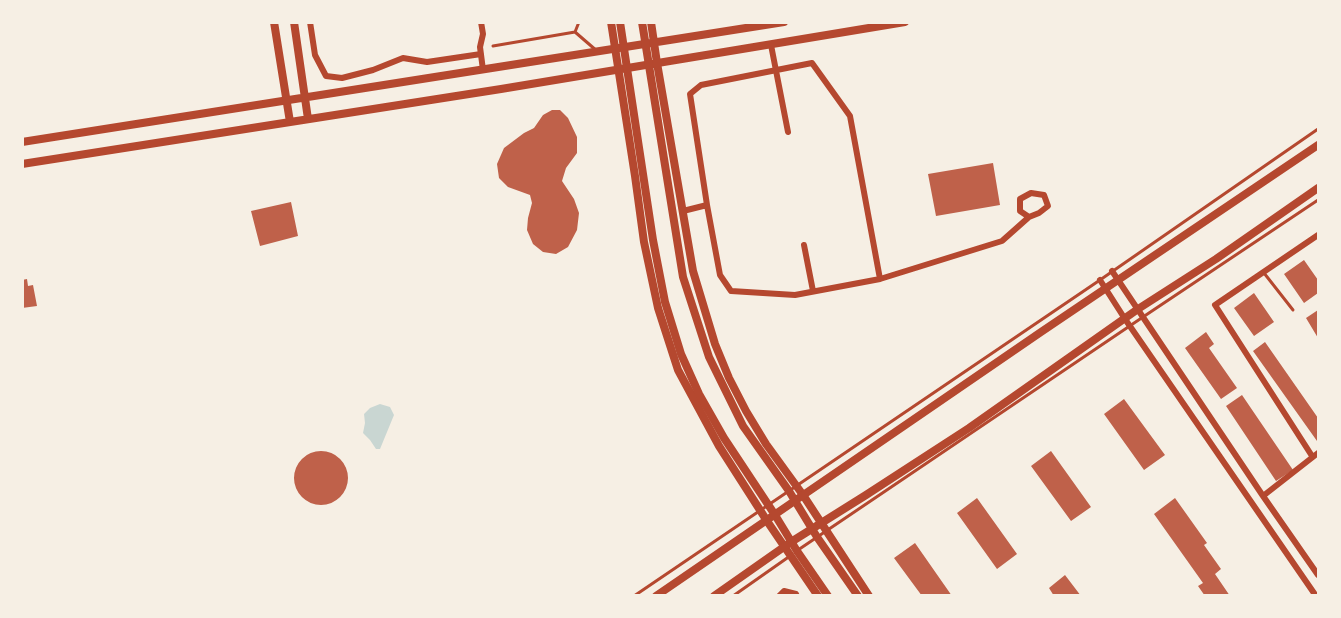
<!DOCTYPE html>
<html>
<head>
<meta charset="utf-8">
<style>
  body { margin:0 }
  #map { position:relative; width:1341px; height:618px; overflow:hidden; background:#f6efe4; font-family:"Space Grotesk",sans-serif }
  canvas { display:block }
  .frame { position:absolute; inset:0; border:24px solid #f6efe4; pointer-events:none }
</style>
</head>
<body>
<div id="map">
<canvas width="1341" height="618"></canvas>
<div class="frame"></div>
</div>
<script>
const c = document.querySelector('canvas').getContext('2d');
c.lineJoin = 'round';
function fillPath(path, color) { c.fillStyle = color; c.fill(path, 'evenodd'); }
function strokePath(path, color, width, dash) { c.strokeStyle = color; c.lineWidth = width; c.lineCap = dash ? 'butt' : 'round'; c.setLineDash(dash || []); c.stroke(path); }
const water = new Path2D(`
  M380,404L390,407L394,415L380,449H376L370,440L363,433L365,423L364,414L370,408Z`);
const building = new Path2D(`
  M552,110H560L568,118L577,137V153L566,168L562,181L574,199L579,213L577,230L568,247L556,254L543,252L533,244L527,230L528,218L532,203L530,195L508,187L499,178L497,164L504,148L524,133L534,128L543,115Z
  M993,163L1000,205L936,216L928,174Z
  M291,202L298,236L260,246L251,211Z
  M1304,260L1318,280V293L1304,303L1284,274Z
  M27,279L28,286L33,285L37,306L22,308V280Z
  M1254,293L1274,322L1254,336L1234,308Z
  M1318,310V338L1306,318Z
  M1206,332L1214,344L1209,348L1237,388L1221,399L1185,348Z
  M1265,342L1318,418V440L1317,441L1253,351Z
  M1242,395L1293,470L1276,481L1226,406Z
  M1124,399L1165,455L1144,470L1104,414Z
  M294 478a27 27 0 1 1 54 0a27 27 0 1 1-54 0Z
  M1051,451L1091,507L1071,521L1031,466Z
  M977,498L1017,554L997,569L957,513Z
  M1175,498L1207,543L1204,545L1221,569L1215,574L1230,596H1205L1198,586L1203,583L1154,514Z
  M915,543L952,596H922L894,558Z
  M1065,575L1081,596H1054L1049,588Z`);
const service = new Path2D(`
  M575,32L597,51
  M493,46L575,32L579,22
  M1264,273L1293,310
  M798,550L1143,317L1318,200
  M634,596L1100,280L1318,129
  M733,596L790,556`);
const minor = new Path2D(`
  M310,22L315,55L326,76L342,78L373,70L403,58L427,62L481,54
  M481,22L483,34L480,47L483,70
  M771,45L788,132
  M707,205L690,94L701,85L812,63L850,116L880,279
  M683,211L707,205L720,275L731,291L795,295L880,279L1002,241L1029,217L1039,213L1048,206L1044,195L1031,193L1020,199V211L1029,217
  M804,245L813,291
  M1112,271L1263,496L1318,575
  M1100,280L1125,319L1316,596
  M1312,456L1215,305L1318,235
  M1263,496L1318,453
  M779,596L784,591L796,594L797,596`);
const tertiary = new Path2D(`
  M274,22L290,122
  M294,22L308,119
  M611,22L635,176L644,242L658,308L678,370L719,446L767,521L818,596
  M651,22L657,63L693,271L715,344L729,378L746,411L766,444L803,495L869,596
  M22,142L784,22
  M22,164L501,89L905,22`);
const secondary = new Path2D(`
  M620,22L653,240L665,302L681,354L699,394L724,438L775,515L797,551L828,596
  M642,22L683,277L709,357L743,426L789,491L817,537L858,596
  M656,596L1041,332L1318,145
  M714,596L791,542L866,495L969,428L1138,309L1216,259L1318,188`);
fillPath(water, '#c9d6d2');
fillPath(building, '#bf614a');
strokePath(service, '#b5482f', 3);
strokePath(minor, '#b5482f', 6);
strokePath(tertiary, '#b5482f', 8);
strokePath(secondary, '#b5482f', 8);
</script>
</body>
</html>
